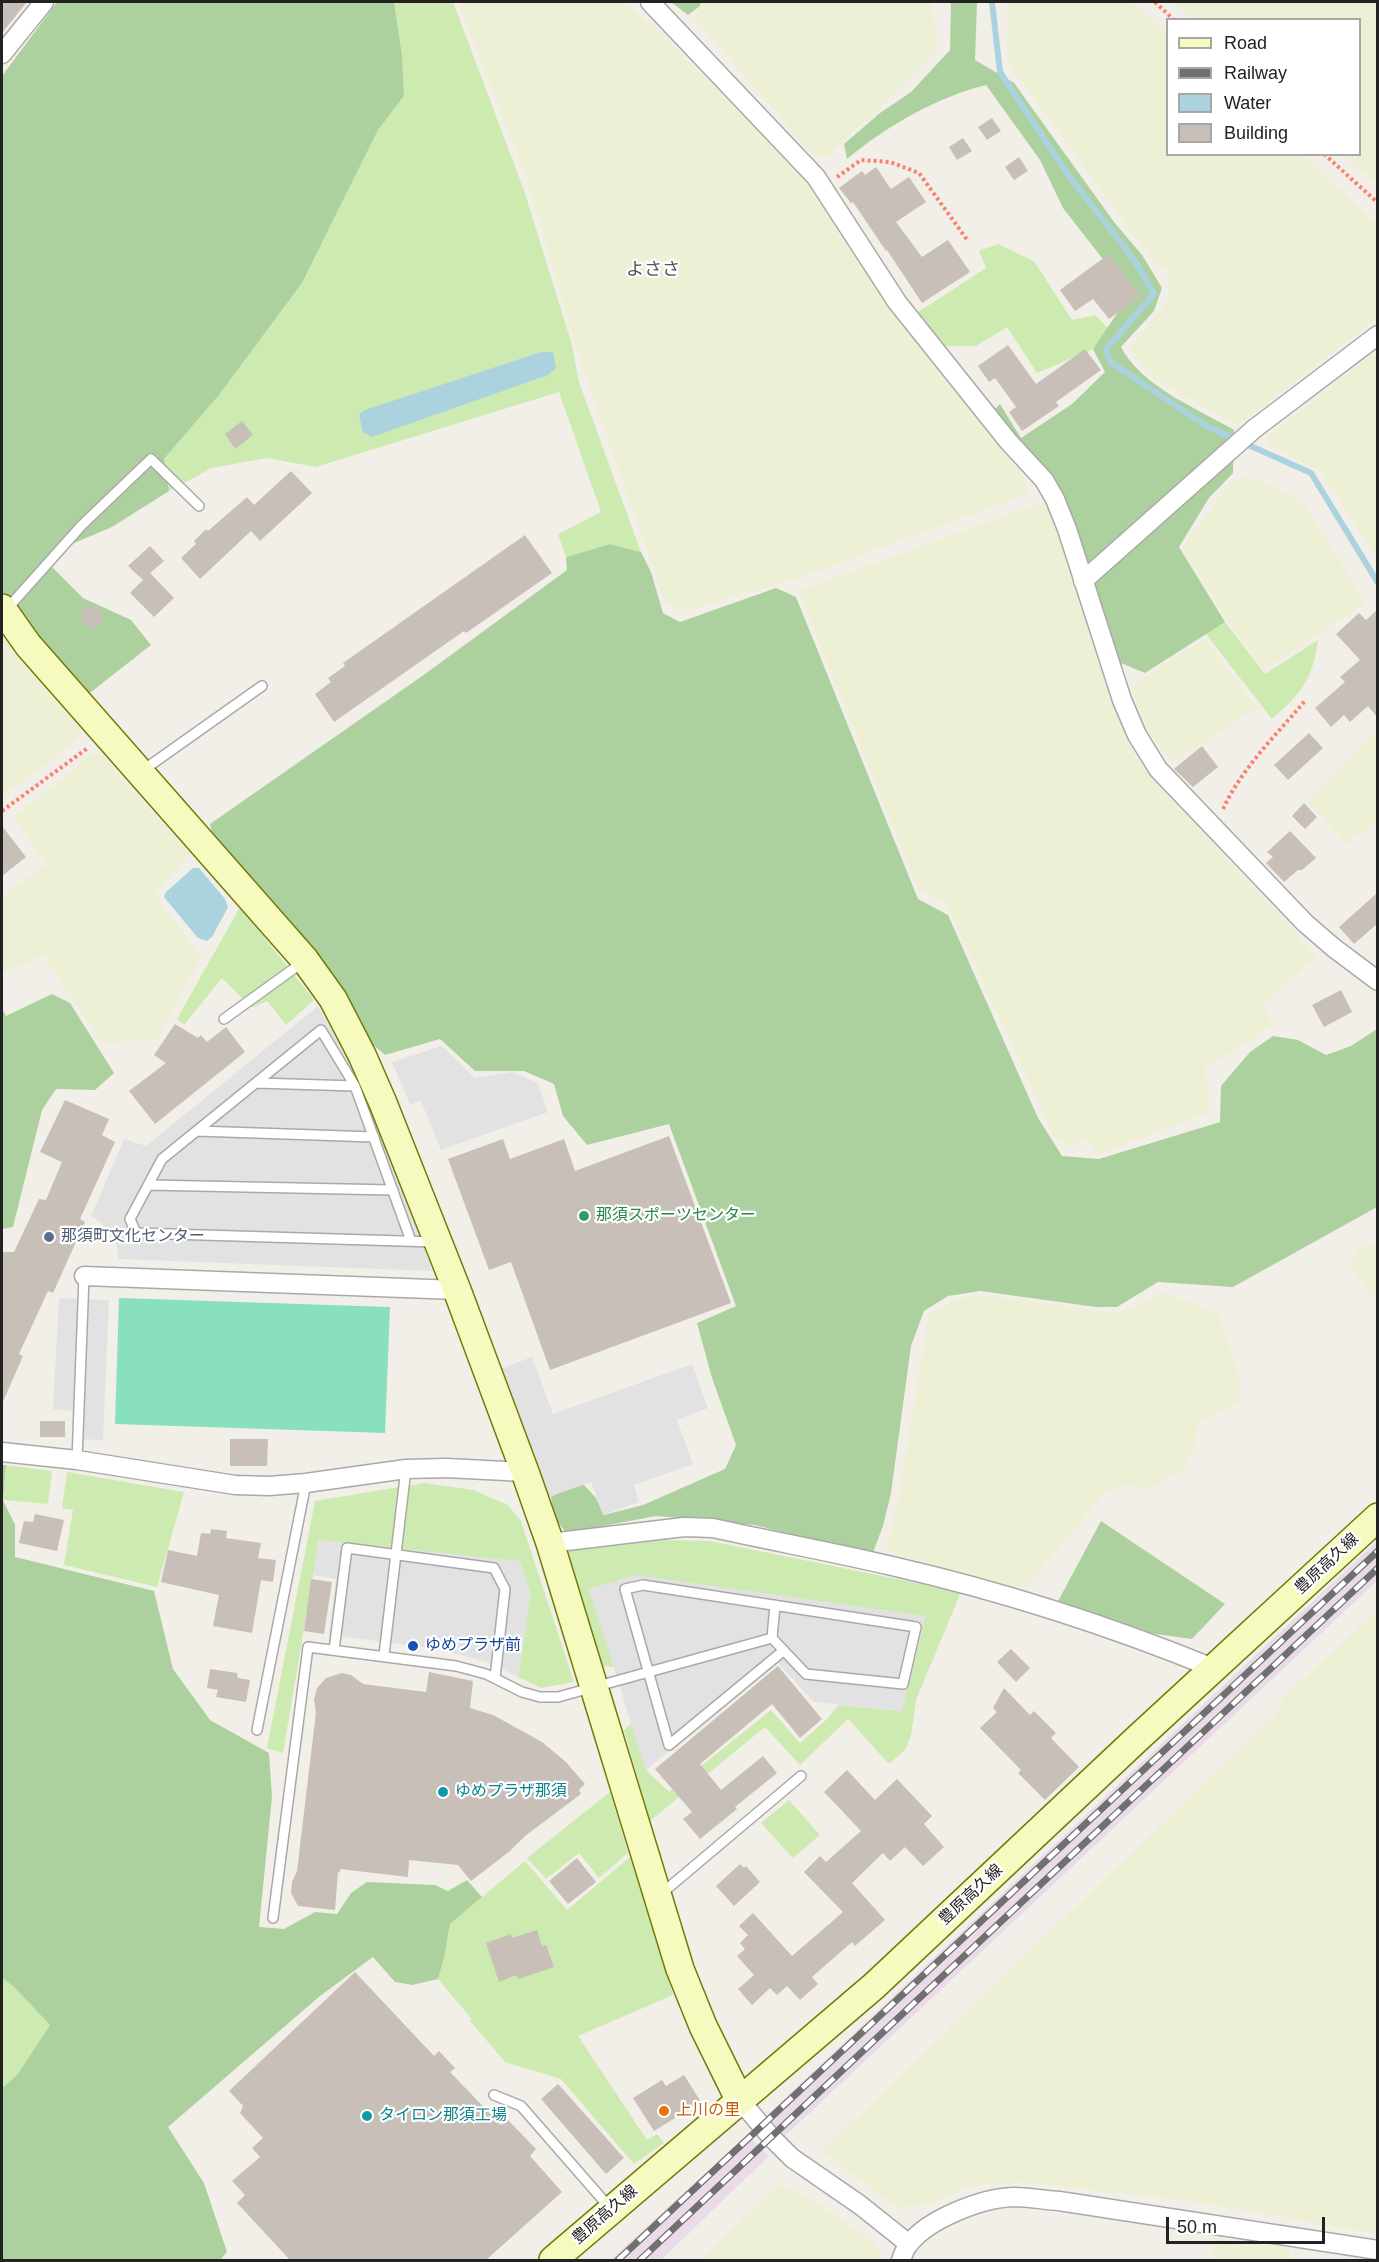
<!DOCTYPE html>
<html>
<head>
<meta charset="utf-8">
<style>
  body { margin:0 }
  #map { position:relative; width:1379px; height:2262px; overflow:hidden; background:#f2efe9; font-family:Arial,sans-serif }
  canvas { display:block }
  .frame { position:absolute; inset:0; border:3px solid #222; pointer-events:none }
  .legend { position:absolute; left:1166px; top:18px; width:195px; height:138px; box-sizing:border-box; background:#fff; border:2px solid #a7a7a7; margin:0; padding:8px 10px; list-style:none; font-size:18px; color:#222 }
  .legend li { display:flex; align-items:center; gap:12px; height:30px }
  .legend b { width:30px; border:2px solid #a7a7a7 }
  .scale { position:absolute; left:1166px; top:2217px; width:159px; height:27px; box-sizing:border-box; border:3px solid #222; border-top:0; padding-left:8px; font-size:18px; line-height:21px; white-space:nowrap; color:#222; -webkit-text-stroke:4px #fff; paint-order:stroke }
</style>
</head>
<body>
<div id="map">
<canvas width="1379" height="2262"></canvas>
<div class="frame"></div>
<ul class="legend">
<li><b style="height:8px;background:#f7fabf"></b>Road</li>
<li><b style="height:8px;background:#707070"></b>Railway</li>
<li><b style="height:16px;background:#aad3df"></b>Water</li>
<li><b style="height:16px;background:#c7bfb8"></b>Building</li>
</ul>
<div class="scale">50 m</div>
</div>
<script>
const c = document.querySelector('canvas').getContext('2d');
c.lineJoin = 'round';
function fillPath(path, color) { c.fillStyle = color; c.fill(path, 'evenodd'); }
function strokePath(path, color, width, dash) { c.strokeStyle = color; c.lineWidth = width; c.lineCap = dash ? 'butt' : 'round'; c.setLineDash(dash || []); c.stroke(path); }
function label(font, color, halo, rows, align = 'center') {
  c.font = font + ' Arial,"Noto Sans JP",sans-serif'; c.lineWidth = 4.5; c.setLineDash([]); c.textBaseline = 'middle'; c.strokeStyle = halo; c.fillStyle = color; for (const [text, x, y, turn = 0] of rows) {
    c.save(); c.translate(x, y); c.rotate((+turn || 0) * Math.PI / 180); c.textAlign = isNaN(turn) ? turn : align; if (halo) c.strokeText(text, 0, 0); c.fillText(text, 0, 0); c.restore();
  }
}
const industrial = new Path2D(`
  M1377,1541V1581L785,2136L766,2116Z
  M747,2135L769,2156L661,2260H610Z`);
const farmland = new Path2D(`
  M458,2H627L714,86L813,188L840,237L901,320L1025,479L1030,493L801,577L694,609L676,610L664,600L582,366L525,175Z
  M701,2H932L938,51L827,157L814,156L696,20Z
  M1007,2H1133L1167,33L1168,154L1302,155L1377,223V318L1237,426L1156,380L1135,359L1129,348L1168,301L1169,273L1151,258L1018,77L1007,59Z
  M1172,2H1377V185L1343,155L1360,154V20L1193,19Z
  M1377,351V559L1321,472L1269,445L1267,437Z
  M1247,476L1290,494L1306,507L1366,603L1264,670L1229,623L1182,547L1232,480Z
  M1046,501L1136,760L1317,957L1262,1004L1273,1026L1205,1068L1210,1112L1099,1154L1084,1138L1068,1147L1054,1136L946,904L918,889L798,591Z
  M2,631L83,733L60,754L2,797Z
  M1205,639L1257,707L1173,763L1149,733L1130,686Z
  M1377,730V822L1346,844L1308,802Z
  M97,750L190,854L155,895L202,957L157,1040L102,1043L43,955L2,974V896L46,865L14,817Z
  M1377,1244H1378L1377,1304L1350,1267L1357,1248Z
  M1164,1293L1218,1313L1239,1375L1241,1403L1199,1422L1194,1447L1184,1468L1155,1487L1123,1486L1103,1495L1025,1588L998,1584L886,1551L899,1495L929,1314L951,1301L980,1295L1117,1313Z
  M1377,1610V2234L1196,2202L1020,2182L974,2185L928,2205L896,2207L822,2151L1276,1714L1282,1699Z
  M778,2185L798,2191L871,2240L881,2252L879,2260H700Z
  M1214,2238L1290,2248L1289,2260H1213Z`);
const grass = new Path2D(`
  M394,2H453L524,190L572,345L579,382L641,552L610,544L566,557L558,534L601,512L559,392L316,467L267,458L212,468L169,491L164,459L219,395L302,283L378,130L404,96L402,55Z
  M998,244L1034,261L1072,320L1095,315L1108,328L1093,349L1037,373L1007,327L976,346H939L915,314L986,268L979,251Z
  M1225,622L1265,674L1318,640C1313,679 1301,694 1272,719L1206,634Z
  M240,907L314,1000L286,1025L267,1001L252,1008L222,978L184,1025L177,1019Z
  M6,1465L52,1471L48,1504L3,1500Z
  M67,1472L184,1492L157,1587L64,1565L73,1510L62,1508Z
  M424,1483L473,1490L508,1505L521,1521L574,1682L541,1688L518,1677L531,1593L319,1540L283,1753L267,1748L315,1501Z
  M665,1540L710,1541L961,1592L916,1700L911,1736L905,1750L889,1764L848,1719L800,1765L765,1727L650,1821L624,1730L632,1723L646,1770L669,1792L771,1710L800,1743L826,1720L839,1705L902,1711L589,1589L614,1667L602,1666L567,1548Z
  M610,1792L628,1853L599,1878L579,1853L546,1879L527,1858Z
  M789,1800L820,1835L793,1858L761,1823Z
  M630,1857L673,1995L578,2036L647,2140L657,2134L664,2143L634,2164L561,2079L505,2062L470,2021L471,2018L438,1979L444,1958L450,1924L525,1861L567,1910Z
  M2,1978L13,1986L50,2025L17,2075L2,2088Z`);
const forest = new Path2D(`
  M57,2H394L402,55L404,96L378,130L302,283L219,395L164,459L169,491L112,527L65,547L52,567L83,598L131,620L151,645L86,696L27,626L2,592V76Z
  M671,2H701L700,6L688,15Z
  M951,2H977L975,60L1014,83L1114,222L1142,255L1162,288L1154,311L1121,347C1141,386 1196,408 1234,430L1233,473L1209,498L1179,547L1225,622L1145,673L1116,661L1099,598L1084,565L1061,495L992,412L1000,404L1021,438L1072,404L1105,372L1093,349L1130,294L1063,208L1040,160L986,85C937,97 885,127 847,159L844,144L880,113L911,92L950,50Z
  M610,544L641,552L651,572L663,613L680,622L776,588L796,597L918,899L948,915L1038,1118L1062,1156L1099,1159L1220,1122L1221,1086L1250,1052L1273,1036L1298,1040L1326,1055L1351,1046L1377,1029V1207L1233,1287L1158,1282L1117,1307H1096L980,1291L948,1296L924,1311L911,1346L891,1493L883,1526L872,1555L755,1525L656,1516L566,1533L554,1516L551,1497L564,1489L584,1485L596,1498L604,1515L643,1505L725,1469L736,1445L712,1378L697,1323L736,1306L669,1124L587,1145L563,1116L554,1084L524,1071H475L440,1039L385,1055L364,1037L213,838L210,824L425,674L567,570L566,557Z
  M52,994L70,1003L114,1073L95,1090L56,1089L42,1110L13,1227L2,1229V1008L6,1016Z
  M2,1465H6L3,1500L15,1525V1557L154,1591L173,1669L210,1720L269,1753L272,1797L259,1927L284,1929L315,1912L337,1914L351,1893L367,1882L435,1885L448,1891L467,1880L482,1897L450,1924L444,1958L438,1979L412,1985L395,1982L373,1957L320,1996L168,2127L204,2183L227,2252L220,2260H2V2088L17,2075L50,2025L13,1986L2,1978Z
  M1101,1521L1225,1604L1192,1639L1141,1632L1057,1603Z`);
const pitch = new Path2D(`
  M119,1298L390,1307L385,1433L115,1424Z`);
const parking = new Path2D(`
  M318,1006L360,1083L408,1203L432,1271L119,1259L115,1239L102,1224L91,1216L124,1139L146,1146Z
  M442,1046L475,1078L512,1072L538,1083L548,1112L441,1150L421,1101L410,1104L392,1062Z
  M59,1298L109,1300L103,1440L73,1439L74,1411L53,1409Z
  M532,1357L553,1414L692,1364L708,1408L677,1420L693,1464L634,1485L639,1502L603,1515L591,1482L546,1498L500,1369Z
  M319,1540L520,1561L531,1593L518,1677L487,1662L440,1649L329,1635L336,1579L313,1575Z
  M636,1575L926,1616L902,1711L814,1702L778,1663L646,1770L589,1589Z`);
const water = new Path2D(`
  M541,352H553L556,368L548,375L372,437L363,432L359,415L365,410Z
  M193,868H199L225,899L228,907L212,937L207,941L198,938L164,897L165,893Z`);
const stream = new Path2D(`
  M992,2L1000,72L1066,172L1135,261L1154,294L1106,349L1110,362L1206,426L1311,473L1378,583`);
const building = new Path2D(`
  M2,2H27L2,33Z
  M992,118L1001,131L987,140L978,127Z
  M963,138L972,151L957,160L949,147Z
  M1019,157L1028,171L1014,180L1005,167Z
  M876,167L891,189L909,177L926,202L896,222L922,257L948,240L970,272L922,303L887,250L886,251L853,202L851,203L839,188L862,171L865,175Z
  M1109,254L1140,296L1109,319L1093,299L1075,311L1060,290Z
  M1008,345L1036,384L1085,349L1101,370L1056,402L1059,406L1022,431L1009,412L1016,407L995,378L989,382L978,366Z
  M242,421L253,435L235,449L225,434Z
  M291,471L312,493L260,541L251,531L200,579L181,558L196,544L194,541L206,529L208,531L247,497L254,505Z
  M525,535L552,573L466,633L464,631L334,722L315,694L331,682L328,678L345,666L343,663Z
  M150,546L164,561L150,573L174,598L154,617L130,593L147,576L143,580L128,566Z
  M81 617a11 11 0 1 1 22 0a11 11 0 1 1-22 0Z
  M1377,610V717L1368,706L1350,722L1344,715L1331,727L1315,708L1345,682L1340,677L1360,660L1336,634L1359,613L1366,620Z
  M1309,733L1323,748L1288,780L1274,765Z
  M1202,746L1218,767L1193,787L1174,769Z
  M1304,803L1317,817L1305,829L1292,816Z
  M2,826L26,857L2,876Z
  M1290,831L1316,858L1302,870H1298L1284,882L1266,863L1273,857L1267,852Z
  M1377,893V924L1354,944L1339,927Z
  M1341,990L1352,1012L1324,1027L1312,1005Z
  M175,1024L198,1038L201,1035L207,1042L226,1027L245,1052L155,1124L129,1091L166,1063L154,1055Z
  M65,1100L109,1119L102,1135L115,1142L80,1219L85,1222L53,1293L48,1291L19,1354L23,1356L2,1404V1252H14L39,1199L46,1200L62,1162L40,1152Z
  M669,1136L731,1303L550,1370L511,1262L489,1270L448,1159L503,1139L510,1159L564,1139L575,1171Z
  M40,1421H65V1437H40Z
  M230,1439H268L267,1466H230Z
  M35,1514L64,1520L57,1551L19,1543L24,1521L33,1522Z
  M211,1529L227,1531L226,1538L261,1543L258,1558L276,1560L273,1582L261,1580L252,1633L213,1626L219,1595L161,1582L168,1550L197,1556L201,1533L210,1534Z
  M311,1579L332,1582L324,1634L304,1631Z
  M1011,1649L1030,1668L1016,1682L997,1662Z
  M778,1666L822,1719L800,1738L772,1704L700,1764L721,1790L763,1756L777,1773L735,1807L737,1809L700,1839L683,1819L692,1812L655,1769Z
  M210,1669L237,1673L238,1678L250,1680L246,1702L216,1697L218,1690L207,1688Z
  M429,1672L473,1681L470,1708L493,1715L542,1742L566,1762L585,1784L579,1790L581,1794L525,1836L510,1851L471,1881L458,1865L409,1860L408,1877L340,1869V1873L338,1872L335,1910L298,1906L291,1893L292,1882L297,1871L316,1712L314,1700L317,1688L326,1678L342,1673L351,1675L363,1684L426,1692Z
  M1004,1688L1030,1715L1034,1711L1056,1733L1051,1738L1079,1767L1045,1800L1018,1773L1021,1770L980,1728L997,1712L993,1708Z
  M847,1770L875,1800L897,1779L932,1816L924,1824L944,1847L923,1866L905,1847L890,1861L883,1853L852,1883L885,1920L855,1946L852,1942L812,1977L818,1984L800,2000L787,1986L777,1995L770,1988L752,2005L738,1989L754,1975L737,1956L745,1949L740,1943L748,1935L739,1926L753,1913L792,1956L843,1912L804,1872L820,1856L826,1862L861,1831L824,1792Z
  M577,1858L596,1882L568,1904L549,1881Z
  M740,1864L744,1868L746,1866L760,1882L734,1906L716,1886Z
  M537,1930L542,1946L546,1945L554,1967L518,1979L516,1975L499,1982L486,1943L511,1934L512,1938Z
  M355,1972L434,2056L439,2051L455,2068L450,2072L501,2125L507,2119L536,2149L530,2156L562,2192L486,2260H290L237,2203L245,2195L232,2181L260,2157L252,2148L263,2138L240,2113L243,2106L229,2091Z
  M684,2075L701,2102L654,2131L633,2098L662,2080L666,2086Z
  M558,2084L624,2158L606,2174L541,2099Z`);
const path = new Path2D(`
  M1155,2L1174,20
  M1324,154L1378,203
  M837,177L861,160L890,162L919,173L968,241
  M1223,809C1242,768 1276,735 1305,701
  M2,811L89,747`);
const lane = new Path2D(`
  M6,610L82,525L151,459L199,506
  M142,771L262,686
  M224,1019L303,962
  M257,1083L355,1086
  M197,1131L374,1137
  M148,1185L393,1190
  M411,1241L355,1086L321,1030L162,1159L130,1219L136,1233L435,1242
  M77,1460L84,1276
  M772,1638L775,1605
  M334,1650L347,1548L494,1568L505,1589L495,1678
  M384,1655L406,1469
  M257,1730L306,1483
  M661,1894L801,1776
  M273,1918L308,1647L456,1666L486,1674L522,1692L540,1697H558L772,1638L806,1674L903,1684L916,1627L643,1585L625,1589L669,1745L783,1651
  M494,2095L521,2106L610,2208`);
const street = new Path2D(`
  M650,2L816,177L897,302L1008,441L1044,480L1055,499L1067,529L1122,700L1137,735L1158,769L1305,923L1334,948L1378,981
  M2,54L44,2
  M1083,581L1254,429L1378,335
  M84,1276L457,1290
  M2,1452L77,1460L235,1485L269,1486L306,1483L406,1469L446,1468L525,1472
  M550,1543L684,1527L713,1528C772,1541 832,1552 892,1566C1001,1591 1110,1626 1213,1668
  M739,2099L771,2137L792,2158L860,2205L909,2244
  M901,2260C903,2255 905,2248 909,2244C928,2219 982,2198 1013,2197C1028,2197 1044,2200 1059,2201L1378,2250`);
const secondary = new Path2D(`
  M2,608L28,645L305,960L333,999L362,1055L383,1103L457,1290L525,1472L550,1543L680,1969L703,2026L739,2099
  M553,2260L874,1986L1139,1737L1378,1517`);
const rail = new Path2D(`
  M618,2260L1378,1551
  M640,2260L1378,1568`);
const markers = [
  [584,1216,6,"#2e9e5b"],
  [49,1237,6,"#5c6f8a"],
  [413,1646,6,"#1a4fb4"],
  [443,1792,6,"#0f9aa8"],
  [664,2111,6,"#e8710a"],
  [367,2116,6,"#0f9aa8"]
];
const leisureNames = [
  ["那須スポーツセンター",596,1216]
];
const serviceNames = [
  ["那須町文化センター",61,1237]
];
const streetNames = [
  ["豊原高久線",1327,1564,-43],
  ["豊原高久線",971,1895,-43],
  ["豊原高久線",605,2215,-41]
];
const transitNames = [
  ["ゆめプラザ前",425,1646]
];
const cultureNames = [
  ["ゆめプラザ那須",455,1792],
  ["タイロン那須工場",379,2116]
];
const foodNames = [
  ["上川の里",676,2111]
];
const neighbourhoodNames = [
  ["よささ",653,270]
];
fillPath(industrial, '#ebdbe8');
fillPath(farmland, '#eef0d5');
fillPath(grass, '#cdebb0');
fillPath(forest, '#add19e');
fillPath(pitch, '#88e0be');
fillPath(parking, '#e2e2e2');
fillPath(water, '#aad3df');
strokePath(stream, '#aad3df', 6);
fillPath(building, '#c7bfb8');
strokePath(lane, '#a9a9a9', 12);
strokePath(street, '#a9a9a9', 21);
strokePath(secondary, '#707d05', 30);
strokePath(path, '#fa8072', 4, [3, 3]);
strokePath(lane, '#fff', 9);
strokePath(street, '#fff', 18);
strokePath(secondary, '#f7fabf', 27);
strokePath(rail, '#707070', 7);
strokePath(rail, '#fff', 4.5, [14]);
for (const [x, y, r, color] of markers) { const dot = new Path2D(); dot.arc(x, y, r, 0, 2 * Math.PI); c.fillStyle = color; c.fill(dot); strokePath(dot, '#fff', 2); }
label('16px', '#27864d', '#fff', leisureNames, 'left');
label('16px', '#4e5e75', '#fff', serviceNames, 'left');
label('16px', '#222', '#fff', streetNames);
label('16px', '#164399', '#fff', transitNames, 'left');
label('16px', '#0d838f', '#fff', cultureNames, 'left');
label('16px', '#c56008', '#fff', foodNames, 'left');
label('18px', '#555', '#fff', neighbourhoodNames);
</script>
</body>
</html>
